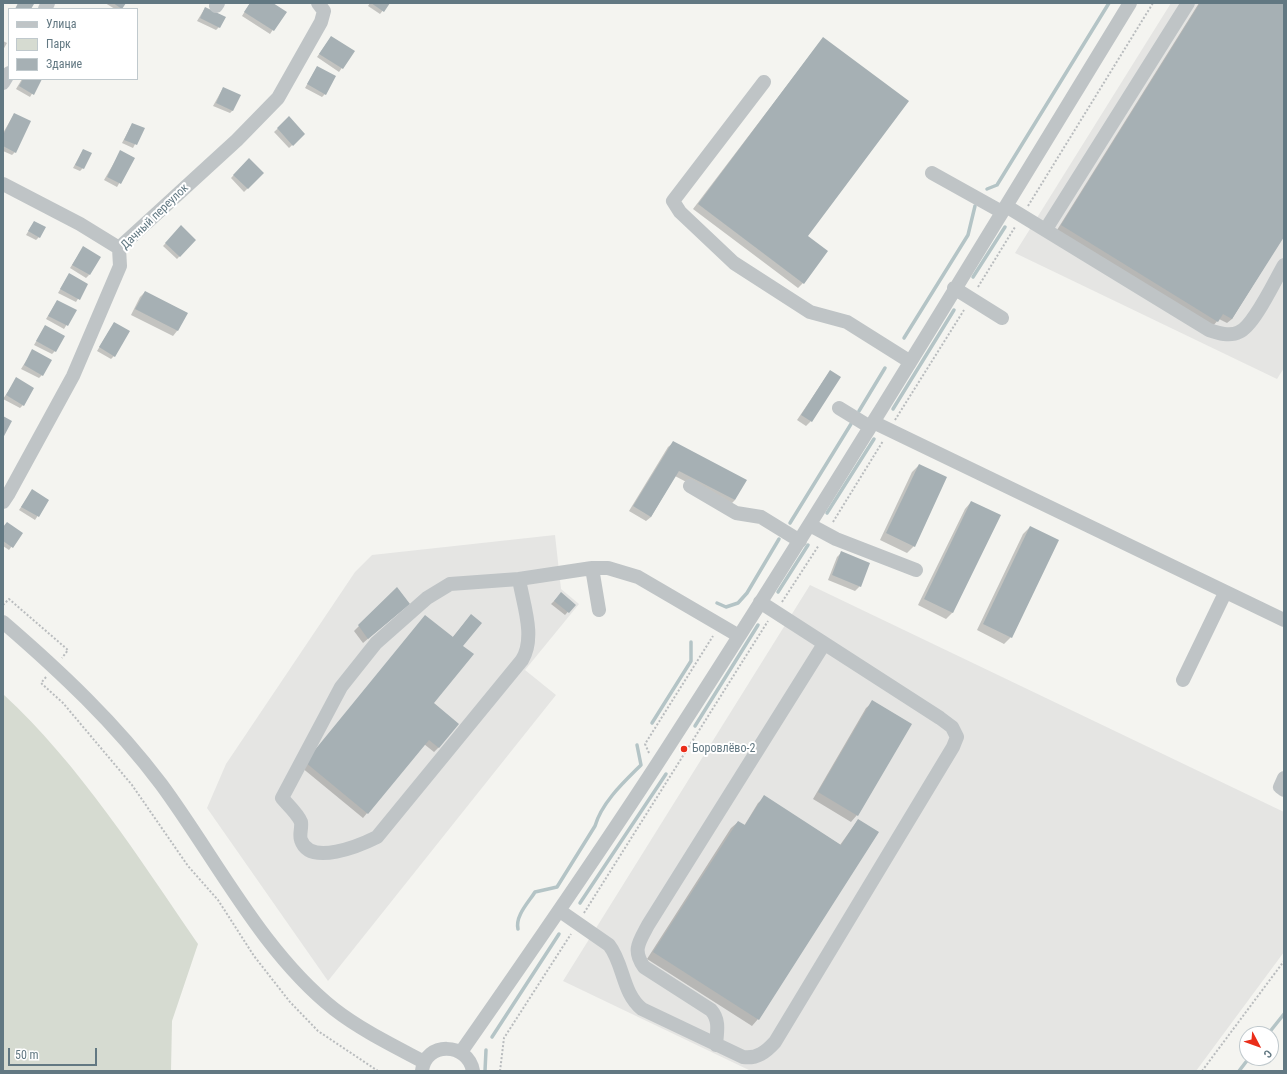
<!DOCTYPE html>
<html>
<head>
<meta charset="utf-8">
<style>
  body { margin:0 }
  #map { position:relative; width:1287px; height:1074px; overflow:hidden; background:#f4f4f0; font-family:"Roboto Condensed",sans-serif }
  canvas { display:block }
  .frame { position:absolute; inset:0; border:4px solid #627882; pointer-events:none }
  .legend { position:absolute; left:8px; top:8px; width:130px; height:72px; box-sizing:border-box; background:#fff; border:1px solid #c0c9cd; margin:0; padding:5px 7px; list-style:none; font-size:12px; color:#627882 }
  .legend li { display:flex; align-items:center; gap:8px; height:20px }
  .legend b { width:20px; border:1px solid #c0c9cd }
  .north { position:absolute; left:1239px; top:1026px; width:40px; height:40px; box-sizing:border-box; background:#fff; border:1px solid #c0c9cd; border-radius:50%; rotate:131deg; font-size:11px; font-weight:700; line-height:16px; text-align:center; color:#627882 }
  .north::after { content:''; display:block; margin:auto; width:14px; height:18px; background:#ea2e1a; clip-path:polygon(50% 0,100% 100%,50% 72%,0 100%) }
  .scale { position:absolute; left:8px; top:1048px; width:89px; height:18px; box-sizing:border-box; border:2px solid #627882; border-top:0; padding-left:5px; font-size:12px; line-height:14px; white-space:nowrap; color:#627882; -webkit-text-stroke:3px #fff; paint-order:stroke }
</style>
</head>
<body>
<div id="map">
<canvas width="1287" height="1074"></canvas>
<div class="frame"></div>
<ul class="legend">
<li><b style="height:5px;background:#bfc4c6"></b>Улица</li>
<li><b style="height:11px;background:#d6dbd1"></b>Парк</li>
<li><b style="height:11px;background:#a6b0b4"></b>Здание</li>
</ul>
<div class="north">С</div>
<div class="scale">50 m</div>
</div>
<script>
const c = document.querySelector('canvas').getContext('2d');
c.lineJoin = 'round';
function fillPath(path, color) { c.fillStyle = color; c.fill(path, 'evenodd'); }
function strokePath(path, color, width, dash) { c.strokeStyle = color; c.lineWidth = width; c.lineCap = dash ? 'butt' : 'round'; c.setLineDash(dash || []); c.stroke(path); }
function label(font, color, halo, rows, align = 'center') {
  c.font = font + ' "Roboto Condensed",sans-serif'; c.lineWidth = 4; c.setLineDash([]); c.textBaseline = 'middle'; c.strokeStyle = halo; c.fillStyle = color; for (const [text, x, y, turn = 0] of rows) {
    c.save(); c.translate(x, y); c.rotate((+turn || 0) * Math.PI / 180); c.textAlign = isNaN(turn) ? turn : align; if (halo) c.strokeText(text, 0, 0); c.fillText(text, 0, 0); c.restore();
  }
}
const built = new Path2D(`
  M1171,3H1284V368L1277,379L1015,253Z
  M555,535L561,589L579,604L525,670L556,695L328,981L207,808L226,764L355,572L372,555Z
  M810,585L1284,812V952L1196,1071H751L563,981Z`);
const green = new Path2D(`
  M3,694C80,765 139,858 198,944L172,1021L171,1071H3Z`);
const shadow = new Path2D(`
  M105,3H125L121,9H115Z
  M250,3H271L285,12L270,34L242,16Z
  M370,3H389L380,14L368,6Z
  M1199,3H1284V235L1232,319L1227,323L1219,319L1212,327L1057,230Z
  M205,8L219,27L216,30L197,21Z
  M331,37L353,52L339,72L317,57Z
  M823,38L803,283L798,288L693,209Z
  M3,41L7,43L3,50Z
  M317,67L325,94L322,97L305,88Z
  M22,79H41L30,97L16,89Z
  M223,88L233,110L230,113L213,106Z
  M14,114L15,152L12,155L3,151V133Z
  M289,118L304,134L289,148L274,132Z
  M132,124L143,129L133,148L122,143Z
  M83,150V168L80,171L73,168Z
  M121,151L134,158L117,187L104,180Z
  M249,159L263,173L244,192L231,178Z
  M34,222L39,237L36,240L26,235Z
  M181,227L195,240L177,259L163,246Z
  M83,248L89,275L86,278L70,268Z
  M69,274L87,284L76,302L58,293Z
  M145,292L187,313L177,331L173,336L131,315L140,297Z
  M57,301L75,311L64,329L46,319Z
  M114,323V356L111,359L97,351Z
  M45,326L55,351L52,354L34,345Z
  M33,350L42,375L39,378L21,369Z
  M830,371L811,421L806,426L797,420Z
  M17,378L23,405L20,408L3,399Z
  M673,443L735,500L730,505L675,476L651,517L646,521L629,511L668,447Z
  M919,465L914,546L907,553L880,540L912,472Z
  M32,491L48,500L35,520L19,510Z
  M971,502L953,612L946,619L918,605L965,509Z
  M1030,527L1011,637L1004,644L977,630L1023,534Z
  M3,528L22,533L9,550L3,546Z
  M841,553L860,586L855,591L828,580L837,557Z
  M396,589L404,608L363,643L354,631Z
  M558,597L574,605L565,615L551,604Z
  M467,620L462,646L433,703L439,747L434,752L424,744L363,818L301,767L452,638Z
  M873,702L857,815L851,822L813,799L866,708Z
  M765,797L840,845L858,820L758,1019L752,1026L647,959L731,828L738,822L744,826L758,803Z`);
const stream = new Path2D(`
  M987,189L997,185L1109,3
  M973,277L1005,227
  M904,338L968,235L975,206
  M893,409L954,310
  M859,411L885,368
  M827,513L874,439
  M790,523L851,424
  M778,592L808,545
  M717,603L726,607L738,603L747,593L779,539
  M652,723L691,661V642
  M695,726L758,625
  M580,903L666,774
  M518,929C515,916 528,903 535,892L557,887L595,826C602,802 624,782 641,765L637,745
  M1268,1034L1284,1014
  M492,1037L559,934
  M485,1071L486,1050
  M1239,1071L1249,1058`);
const building = new Path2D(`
  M18,3H31L34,4L31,9H15Z
  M113,3H126L122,9Z
  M250,3H273L287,12L274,31L244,12Z
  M371,3H390L384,12Z
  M1200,3H1284V237L1232,319L1223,314L1218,322L1061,225Z
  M205,7L226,17L220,28L200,18Z
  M331,36L355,51L343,69L319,54Z
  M823,37L909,101L808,236L828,251L804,284L698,204Z
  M317,66L336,76L326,95L307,84Z
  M23,79H42L34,95L19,86Z
  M223,87L241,95L233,111L216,103Z
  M14,113L31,121L16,153L3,146V135Z
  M289,116L305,134L293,146L277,128Z
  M132,123L145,128L137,145L124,140Z
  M83,149L92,153L84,169L75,165Z
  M120,150L135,158L121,184L107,177Z
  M249,158L264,173L248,189L233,175Z
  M34,221L46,227L40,238L28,231Z
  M181,225L196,240L180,257L165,243Z
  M83,246L101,257L90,275L72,265Z
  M69,273L88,284L80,300L60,289Z
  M145,291L188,313L178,331L135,309Z
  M57,300L77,310L68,326L48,316Z
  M114,322L130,331L115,357L99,347Z
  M45,325L65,336L56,352L36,341Z
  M32,349L52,360L43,376L24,365Z
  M830,370L841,377L812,422L801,415Z
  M16,377L34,388L24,406L6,395Z
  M3,416L12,421L3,438Z
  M673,441L747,480L735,500L679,471L651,517L633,506Z
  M919,464L947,477L915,547L886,533Z
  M32,489L49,500L39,517L21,507Z
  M971,501L1001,515L953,613L924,599Z
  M7,522L23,533L13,548L3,541V527Z
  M1030,526L1059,540L1012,638L983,624Z
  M841,551L870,563L861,587L832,575Z
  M397,587L410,604L368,639L358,625Z
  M561,592L576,605L569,613L554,601Z
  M471,614L482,623L463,646L474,654L434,703L459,724L439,748L429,740L368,814L305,762L425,615L453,637Z
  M872,700L912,724L858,816L818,792Z
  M764,795L841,845L858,819L879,832L759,1020L653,952L738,821L745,825Z`);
const path = new Path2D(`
  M1028,206L1153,3
  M978,287L1015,227
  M895,420L964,310
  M833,522L883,441
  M782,602L819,545
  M3,605L9,599L68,650L62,658
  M46,677L41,683L63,703L132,785L188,866L218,900L254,956L290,1002L318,1031L378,1071
  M649,753L645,744L713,636
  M584,913L768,621
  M500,1071L504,1038L571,934
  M1202,1071L1284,961`);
const minor = new Path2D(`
  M216,6L218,3
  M45,9L48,3
  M764,82L673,201L680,212L734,263L810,312L847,322L909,361
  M3,83L9,73
  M932,173L1002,212
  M3,184L80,224L119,248
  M1006,206L1209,330C1218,333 1230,337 1239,332C1254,326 1275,280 1284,265
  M1046,229L1188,3
  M954,288L1002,318
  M839,408L870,427
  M873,422L1284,620
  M690,486L736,513L761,517L800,541
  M3,502L9,493L73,376L120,266L119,248L237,140L278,98L321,22L324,11L318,3
  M810,525L836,539L916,570
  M592,568L599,610
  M519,579C523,604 536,637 522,660L377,837C361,845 310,867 301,840C299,835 302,828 301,822C298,814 287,804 282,798L341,687L376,643L427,598L450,584L519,579L592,568H608L638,577L739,636
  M3,622C61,672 115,723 161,784C215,857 262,952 334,1009C361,1030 394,1046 424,1062
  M1183,680L1225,593
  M1284,778L1280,787L1284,790
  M560,911L609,945C624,964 622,993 642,1009L743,1057C757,1059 766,1052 775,1042L953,747L957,737L952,727L940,718L760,602
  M716,1045C717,1032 720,1020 711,1010L644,967C632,950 639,942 648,925L824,644
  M461,1052C533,949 604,847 672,741C829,498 979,250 1130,3
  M422,1071C425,1041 468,1042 473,1071`);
const markers = [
  [684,749,4,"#ea2e1a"]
];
const streetNames = [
  ["Дачный переулок",155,217,-44]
];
const poiNames = [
  ["Боровлёво-2",692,749]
];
fillPath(built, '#e5e5e3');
fillPath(green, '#d6dbd1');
fillPath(shadow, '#0003');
strokePath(stream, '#b4c4c6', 3.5);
fillPath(building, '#a6b0b4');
strokePath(path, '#b9bcbe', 2, [2, 2]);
strokePath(minor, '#bfc4c6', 14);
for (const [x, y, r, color] of markers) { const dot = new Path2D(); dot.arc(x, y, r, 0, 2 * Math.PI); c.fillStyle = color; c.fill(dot); strokePath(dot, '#fff', 1.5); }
label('12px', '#627882', '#fff', streetNames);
label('12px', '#627882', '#fff', poiNames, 'left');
</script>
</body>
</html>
